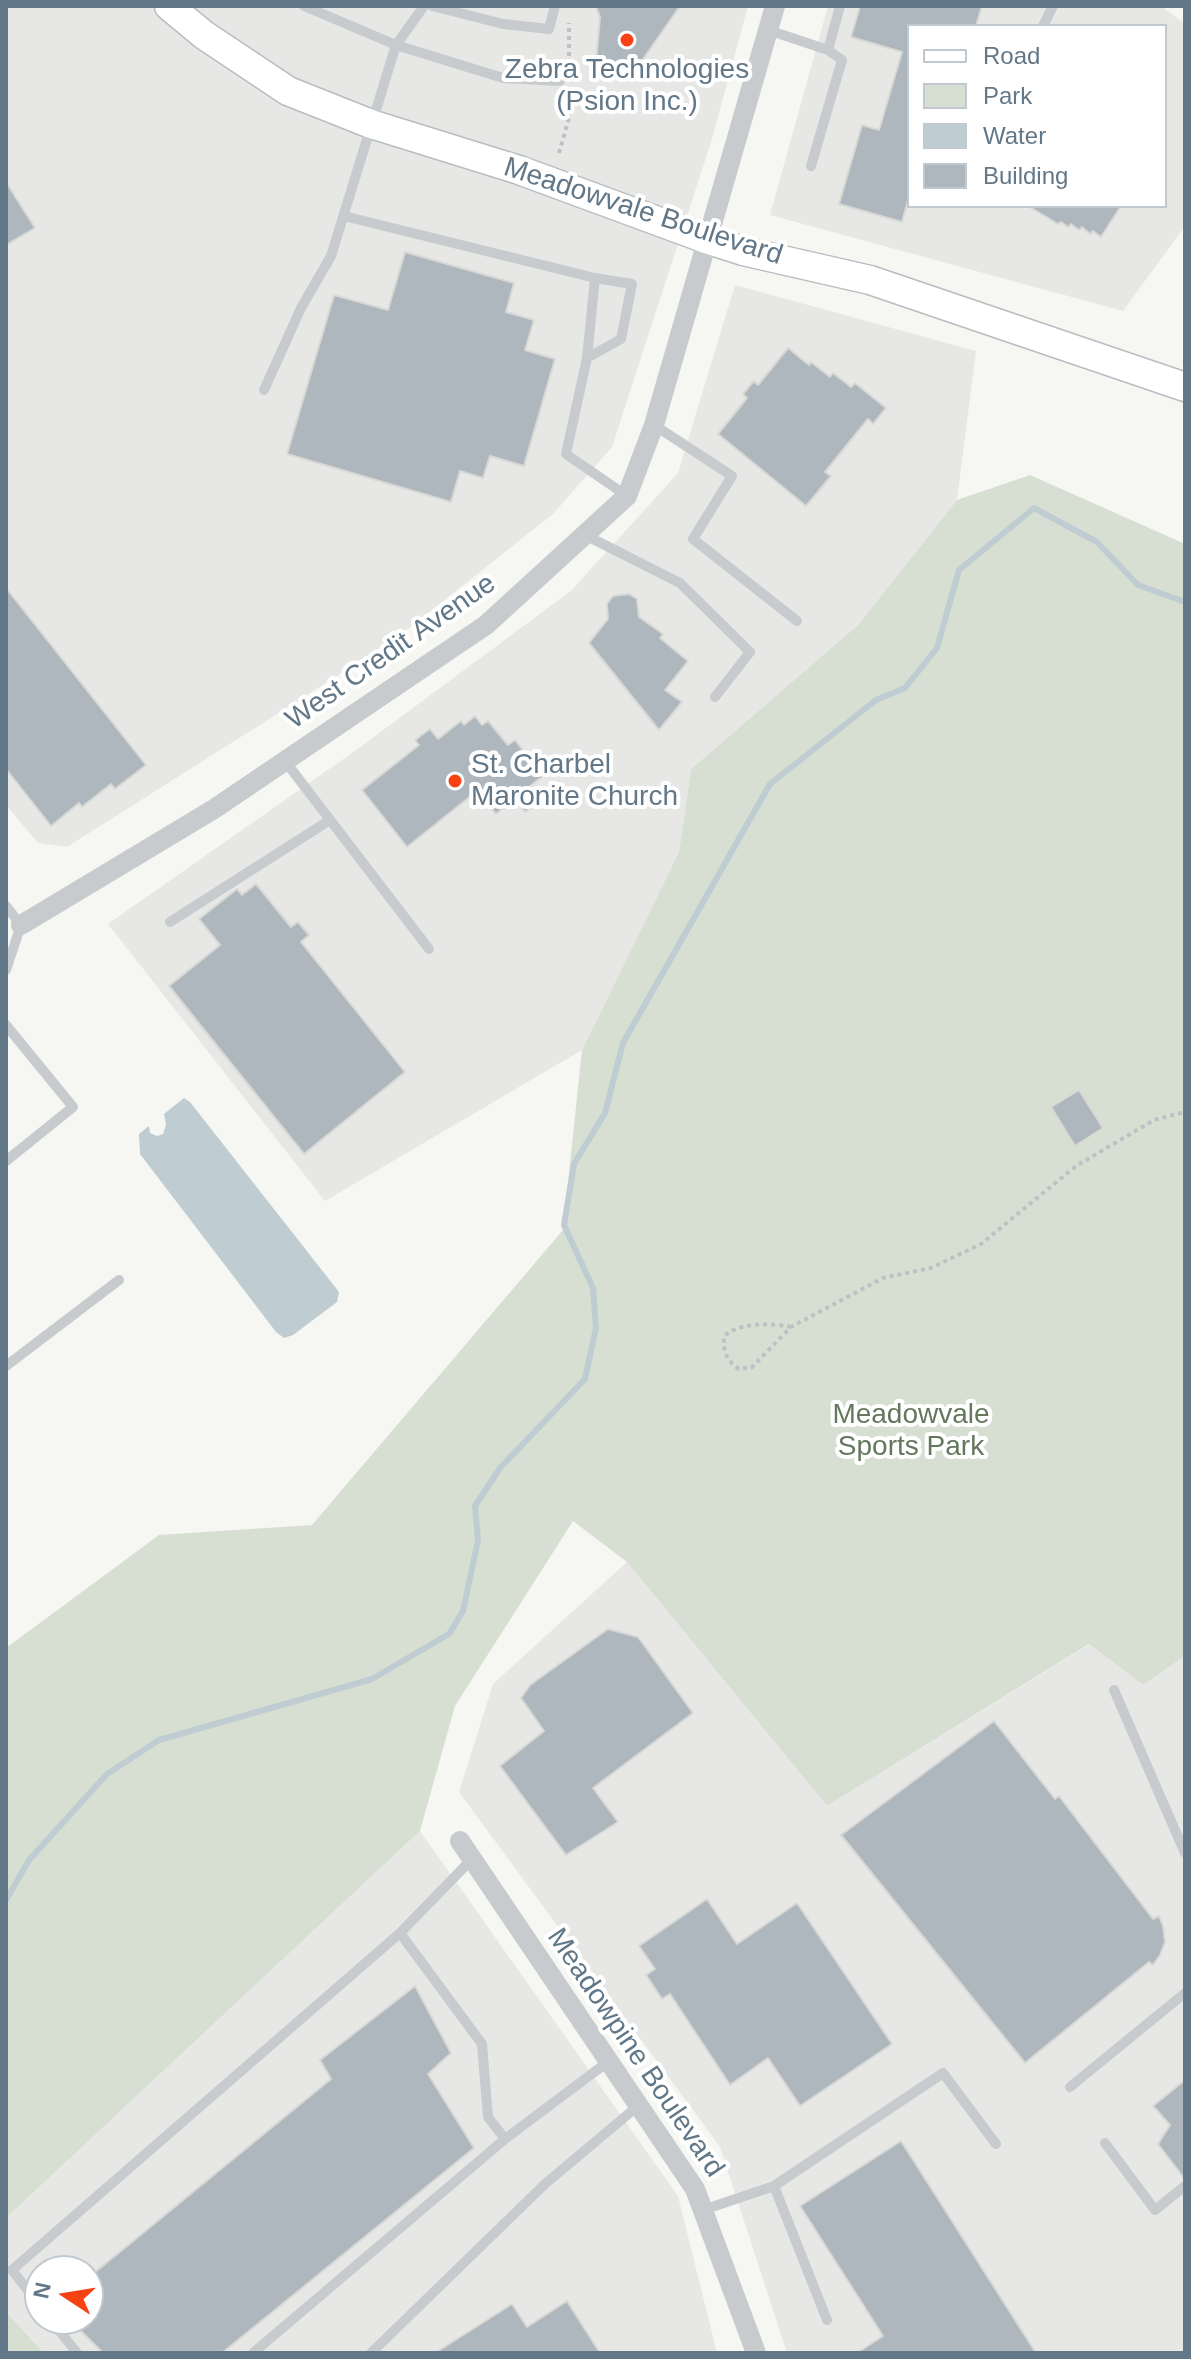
<!DOCTYPE html>
<html>
<head>
<meta charset="utf-8">
<style>
  body { margin:0 }
  #map { position:relative; width:1191px; height:2359px; overflow:hidden; background:#f6f6f2; font-family:Helvetica,sans-serif }
  canvas { display:block }
  .frame { position:absolute; inset:0; border:8px solid #627787; pointer-events:none }
  .legend { position:absolute; left:907px; top:24px; width:260px; height:184px; box-sizing:border-box; background:#fff; border:2px solid #c0c9cf; margin:0; padding:10px 14px; list-style:none; font-size:24px; color:#627787 }
  .legend li { display:flex; align-items:center; gap:16px; height:40px }
  .legend b { width:40px; border:2px solid #c0c9cf }
  .north { position:absolute; left:24px; top:2255px; width:80px; height:80px; box-sizing:border-box; background:#fff; border:2px solid #c0c9cf; border-radius:50%; rotate:282deg; font-size:22px; font-weight:700; line-height:32px; text-align:center; color:#627787 }
  .north::after { content:''; display:block; margin:auto; width:28px; height:36px; background:#f64113; clip-path:polygon(50% 0,100% 100%,50% 72%,0 100%) }
</style>
</head>
<body>
<div id="map">
<canvas width="1191" height="2359"></canvas>
<div class="frame"></div>
<ul class="legend">
<li><b style="height:10px;background:#fff"></b>Road</li>
<li><b style="height:22px;background:#d7dfd3"></b>Park</li>
<li><b style="height:22px;background:#bfccd1"></b>Water</li>
<li><b style="height:22px;background:#aeb7bd"></b>Building</li>
</ul>
<div class="north">N</div>
</div>
<script>
const c = document.querySelector('canvas').getContext('2d');
c.lineJoin = 'round';
function fillPath(path, color) { c.fillStyle = color; c.fill(path, 'evenodd'); }
function strokePath(path, color, width, dash) { c.strokeStyle = color; c.lineWidth = width; c.lineCap = dash ? 'butt' : 'round'; c.setLineDash(dash || []); c.stroke(path); }
function label(font, color, halo, rows, align = 'center') {
  c.font = font + ' Helvetica,sans-serif'; c.lineWidth = 8; c.setLineDash([]); c.textBaseline = 'middle'; c.strokeStyle = halo; c.fillStyle = color; for (const [text, x, y, turn = 0] of rows) {
    c.save(); c.translate(x, y); c.rotate((+turn || 0) * Math.PI / 180); c.textAlign = isNaN(turn) ? turn : align; if (halo) c.strokeText(text, 0, 0); c.fillText(text, 0, 0); c.restore();
  }
}
const built = new Path2D(`
  M6,6H748L712,139L612,447L553,514L394,640L67,847L38,843L6,805Z
  M828,6H1161L1185,24V226L1123,311L770,215ZM909,26H1165V206H909Z
  M735,285L976,351L957,500L858,625L691,769L679,852L582,1050L325,1201L108,924L359,748L572,590L678,473Z
  M627,1562L827,1806L1090,1644L1143,1685L1185,1656V2353H787L720,2147L459,1792L493,1684Z
  M420,1831L678,2196L717,2353H44L6,2312V2218ZM40,2271H88V2319H40Z`);
const green = new Path2D(`
  M1030,475L1185,544V1656L1143,1685L1089,1644L827,1806L627,1562L573,1521L455,1706L420,1831L6,2218V1648L159,1535L312,1525L563,1230L582,1050L679,852L691,769L858,625L957,500Z
  M6,2312L44,2353H6Z`);
const water = new Path2D(`
  M184,1098L190,1102L339,1292L337,1302L293,1335L284,1338L276,1332L140,1154L139,1134L149,1126L150,1133L157,1136L163,1134L166,1125L164,1114Z`);
const stream = new Path2D(`
  M6,1900L29,1860L107,1774L159,1740L372,1679L449,1634L463,1611L478,1540L475,1506L500,1468L585,1379L596,1328L593,1288L564,1225L574,1164L605,1113L623,1043L770,784L876,700L905,688L937,648L959,570L1034,508L1097,542L1138,585L1185,602`);
const building = new Path2D(`
  M596,6H680L639,65L596,63L600,17Z
  M860,6H982L976,26H909V197L902,222L839,204L862,125L879,130L902,52L851,37Z
  M6,182L35,228L6,245Z
  M1028,206H1121L1101,237L1093,231L1090,234L1082,227L1079,230L1071,224L1068,227L1061,222L1058,224Z
  M405,252L514,283L506,312L534,320L525,350L555,359L524,466L490,456L483,478L460,471L451,502L287,454L334,295L388,310Z
  M788,348L809,365L811,362L830,377L833,373L851,387L855,383L886,408L873,424L868,419L825,472L831,476L806,506L718,434L747,398L743,394L754,381L758,385Z
  M6,588L146,765L115,789L111,784L82,807L79,803L51,826L6,769Z
  M629,594L637,599L639,617L663,634L660,638L688,661L665,690L682,702L659,730L589,643L608,619L607,604L613,596Z
  M475,716L482,725L488,721L508,745L515,740L543,776L529,787L540,801L525,812L515,799L496,814L477,791L407,847L362,790L419,745L415,740L430,729L438,739L461,721L464,725Z
  M256,884L291,927L298,922L309,935L301,942L405,1072L304,1154L169,986L220,945L199,919L237,889L242,895Z
  M1079,1090L1103,1128L1075,1146L1051,1107Z
  M608,1629L638,1637L693,1713L593,1788L618,1822L566,1855L500,1766L544,1731L521,1698L530,1685Z
  M994,1721L1055,1799L1059,1796L1153,1919L1159,1916L1163,1926L1165,1942L1160,1955L1153,1965L1149,1962L1025,2063L841,1835Z
  M707,1899L737,1944L797,1903L892,2044L800,2106L768,2058L730,2085L670,1994L662,1999L646,1975L655,1969L639,1946Z
  M415,1986L451,2053L428,2074L474,2148L222,2353H103L69,2319H88V2278L331,2079L320,2060Z
  M1185,2080V2178H1184L1158,2144L1170,2125L1153,2106Z
  M901,2141L1036,2353H857L883,2336L800,2206Z
  M567,2301L600,2353H435L512,2304L527,2327Z`);
const path = new Path2D(`
  M569,72V23
  M559,153L569,118V93
  M791,1327C770,1323 741,1322 724,1336C723,1352 726,1360 739,1369L752,1367L791,1327L883,1278L931,1268L981,1244L1076,1166L1154,1120L1185,1112`);
const lane = new Path2D(`
  M304,6L396,45L503,78L560,81
  M432,6L503,24L549,29L555,6
  M1043,26L1053,6
  M768,30L828,50L842,60L811,166
  M828,50L840,6
  M344,216L595,278L632,284L621,339L587,358L566,454L627,496
  M587,358L595,278
  M264,390L301,308L331,256L396,45L424,6
  M654,425L732,476L693,539L797,621
  M585,535L680,583L750,652L715,697
  M285,761L429,949
  M6,906L21,925
  M170,922L330,820
  M6,970L21,925
  M6,1025L73,1107L6,1161
  M6,1366L119,1280
  M1114,1690L1185,1853
  M400,1933L482,2044L488,2117L505,2139L609,2061
  M1070,2087L1185,1993
  M1105,2143L1155,2210L1185,2186
  M774,2186L827,2320
  M703,2210L774,2186L943,2073L996,2144
  M40,2306L12,2270L400,1933L472,1859
  M50,2319L77,2353
  M253,2353L505,2139
  M371,2353L545,2184L639,2105`);
const street = new Path2D(`
  M21,925L214,809L486,625L627,496L654,425L775,6
  M460,1841L695,2189L756,2353`);
const secondary = new Path2D(`
  M169,6L204,35L288,91L371,124L519,170L709,240L743,251L870,280L1185,387`);
const markers = [
  [627,40,8,"#f64113"],
  [455,781,8,"#f64113"]
];
const poiNames = [
  ["Zebra Technologies",627,70],
  ["(Psion Inc.)",627,102],
  ["St. Charbel",471,765,"left"],
  ["Maronite Church",471,797,"left"]
];
const streetNames = [
  ["Meadowvale Boulevard",643,212,18],
  ["West Credit Avenue",391,652,-35],
  ["Meadowpine Boulevard",635,2053,56]
];
const parkNames = [
  ["Meadowvale",911,1415],
  ["Sports Park",911,1447]
];
fillPath(built, '#e7e8e6');
fillPath(green, '#d7dfd3');
fillPath(water, '#bfccd1');
strokePath(stream, '#bfccd1', 6);
fillPath(building, '#aeb7bd');
strokePath(building, '#d8d8d5', 2);
strokePath(secondary, '#b7bdc1', 31);
strokePath(path, '#bec1c3', 4, [4, 4]);
strokePath(lane, '#c8cbce', 10);
strokePath(street, '#c8cbce', 20);
strokePath(secondary, '#fff', 28);
for (const [x, y, r, color] of markers) { const dot = new Path2D(); dot.arc(x, y, r, 0, 2 * Math.PI); c.fillStyle = color; c.fill(dot); strokePath(dot, '#fff', 3); }
label('28px', '#627787', '#fff', poiNames);
label('28px', '#627787', '#fff', streetNames);
label('28px', '#64785d', '#fff', parkNames);
</script>
</body>
</html>
